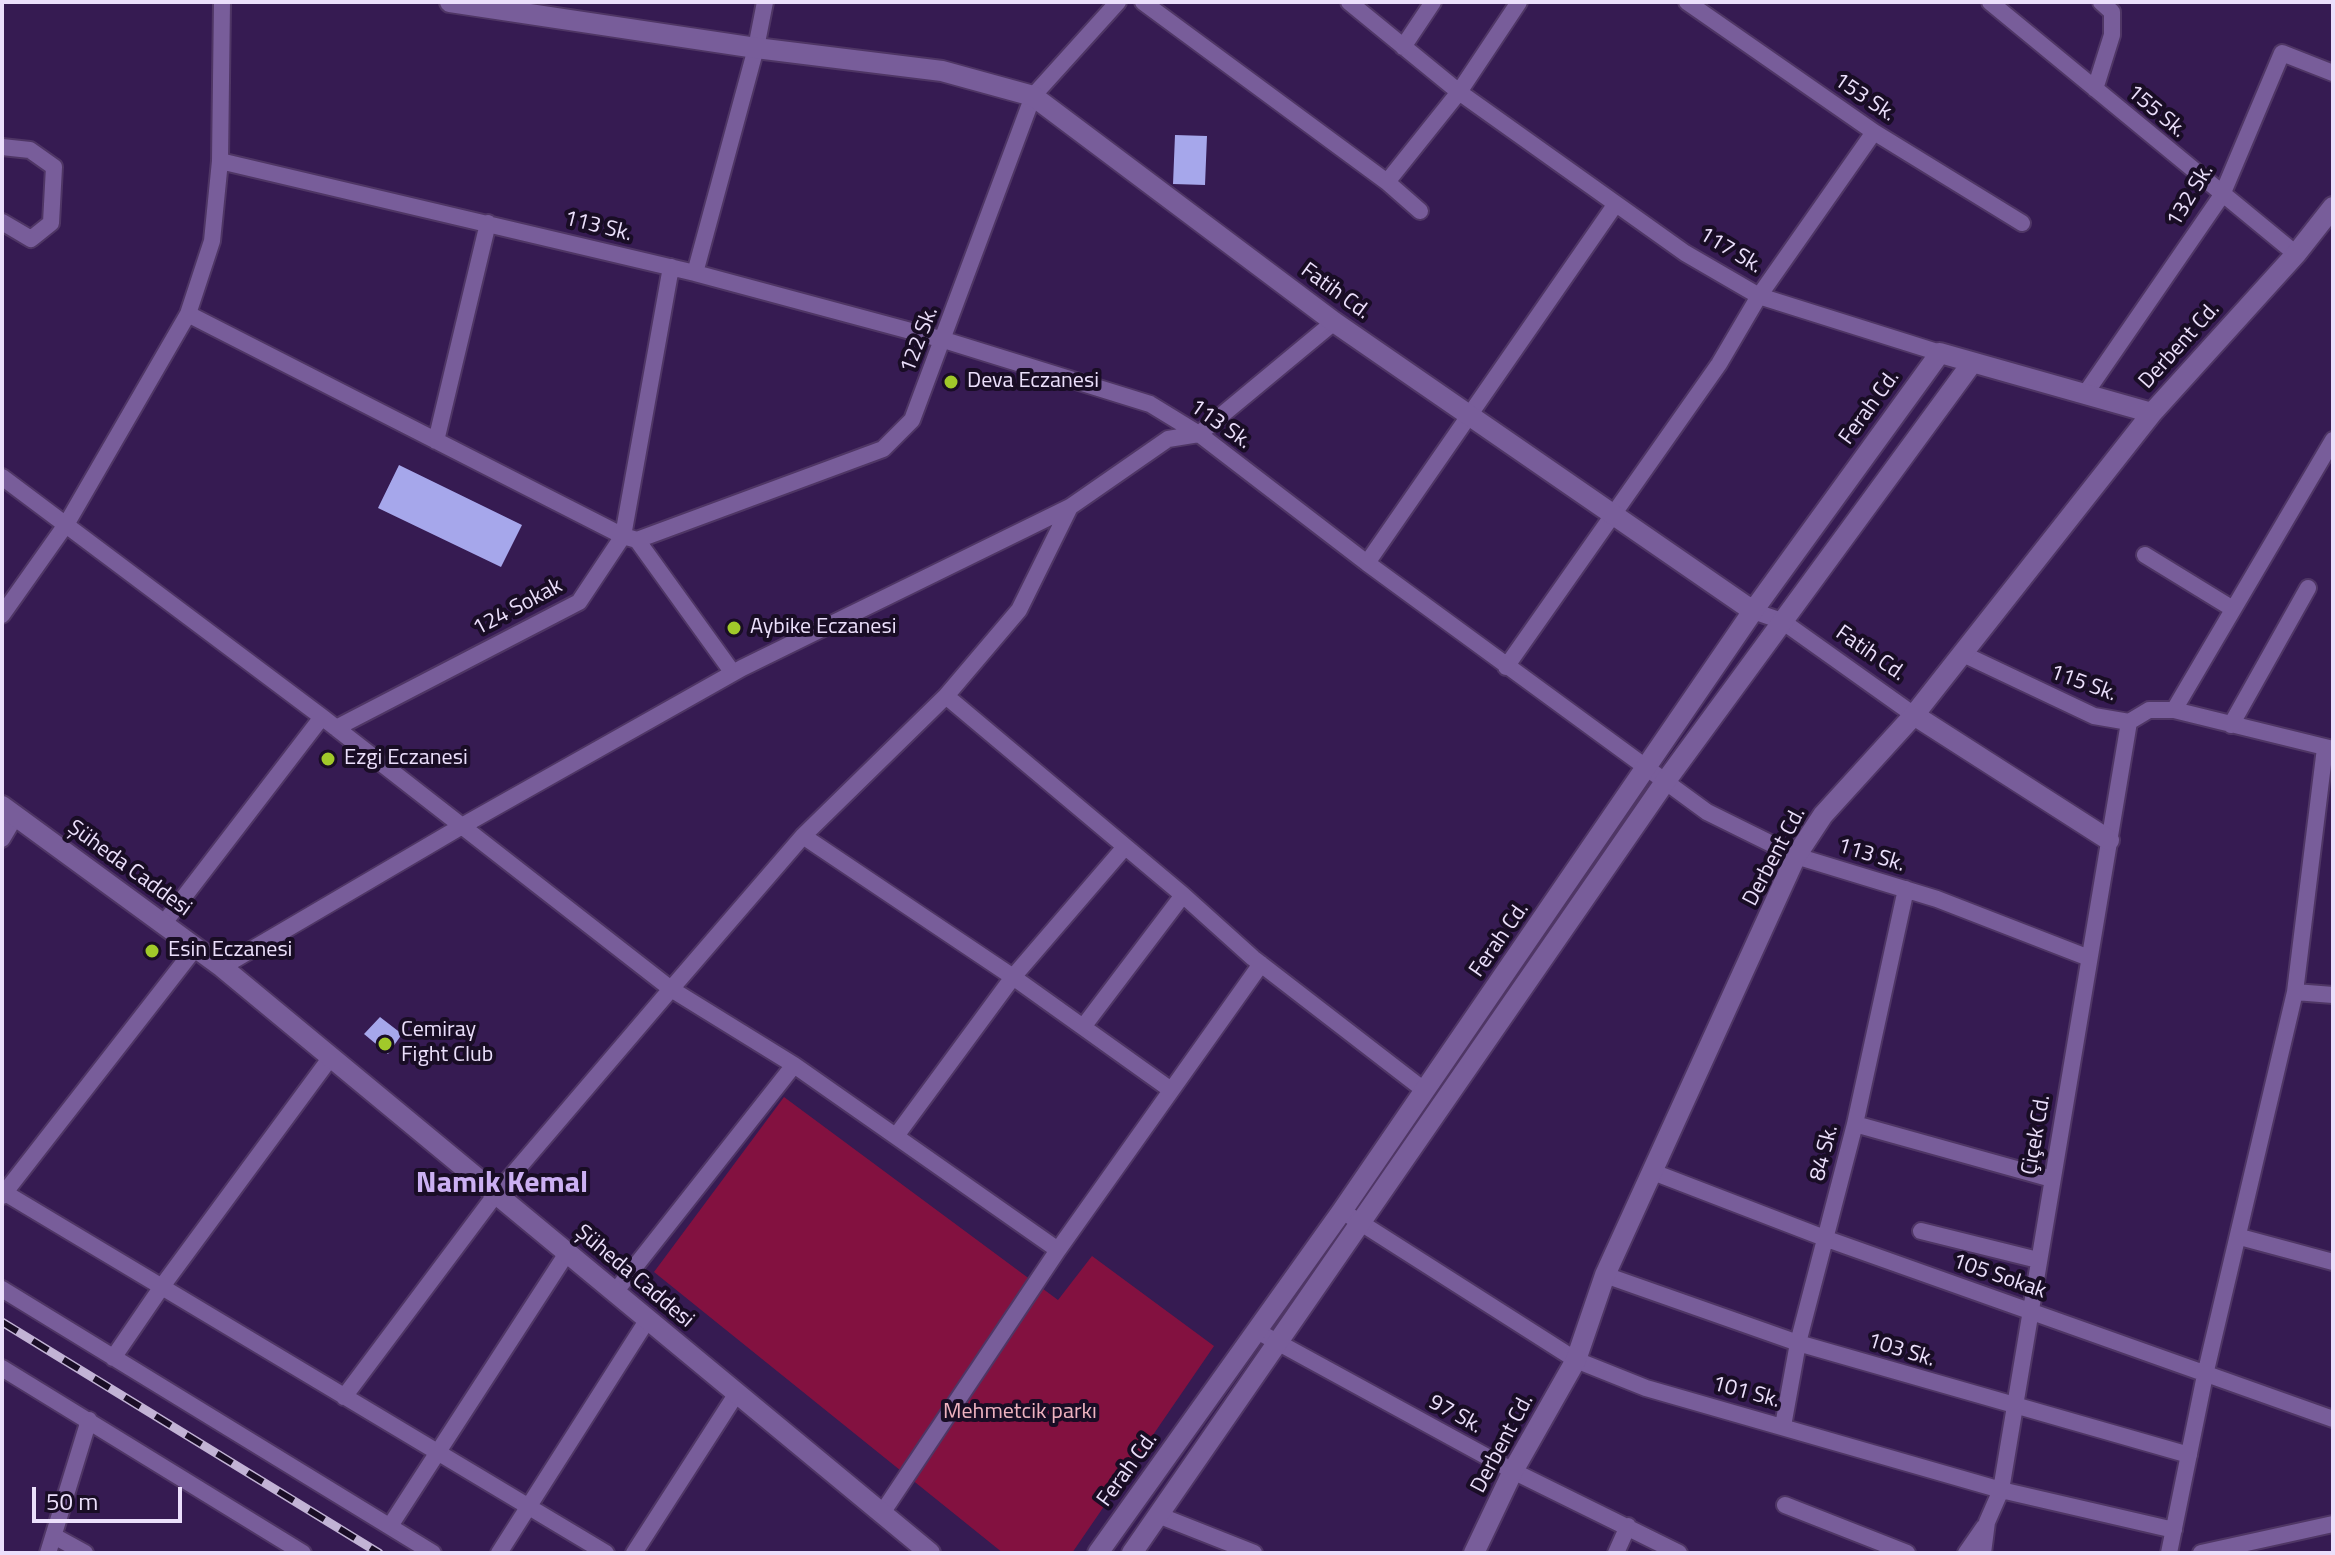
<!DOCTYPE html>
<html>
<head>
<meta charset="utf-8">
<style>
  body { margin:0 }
  #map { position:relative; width:2335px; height:1555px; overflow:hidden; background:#361b52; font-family:"Titillium Web",sans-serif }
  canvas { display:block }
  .frame { position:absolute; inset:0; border:4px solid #ebdffb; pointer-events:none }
  .scale { position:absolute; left:32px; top:1487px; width:150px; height:36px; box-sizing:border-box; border:4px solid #ebdffb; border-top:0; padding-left:10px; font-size:24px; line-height:28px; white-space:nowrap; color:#ebdffb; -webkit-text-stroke:6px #190d25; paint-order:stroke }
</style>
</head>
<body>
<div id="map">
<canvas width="2335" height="1555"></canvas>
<div class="frame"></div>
<div class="scale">50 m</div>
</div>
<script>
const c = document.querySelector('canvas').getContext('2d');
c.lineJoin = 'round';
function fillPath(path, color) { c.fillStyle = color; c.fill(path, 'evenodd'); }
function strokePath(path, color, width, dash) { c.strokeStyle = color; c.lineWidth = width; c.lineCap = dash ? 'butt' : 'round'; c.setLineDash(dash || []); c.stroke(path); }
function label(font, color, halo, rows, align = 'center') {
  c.font = font + ' "Titillium Web",sans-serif'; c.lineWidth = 8; c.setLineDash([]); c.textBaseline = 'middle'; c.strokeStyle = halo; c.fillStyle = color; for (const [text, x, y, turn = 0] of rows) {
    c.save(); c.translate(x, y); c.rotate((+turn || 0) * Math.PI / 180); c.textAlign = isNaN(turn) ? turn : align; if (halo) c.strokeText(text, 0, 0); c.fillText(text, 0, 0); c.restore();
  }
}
const green = new Path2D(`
  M784,1097L1058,1300L1092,1256L1214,1346L1072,1553H1003L654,1272Z`);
const building = new Path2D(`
  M1175,135L1207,136L1205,185L1173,184Z
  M399,465L522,525L501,567L378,508Z
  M380,1017L402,1034L388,1054L364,1034Z`);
const minor = new Path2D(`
  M1143,2L1387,182L1420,211
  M1349,2L1459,92L1685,253L1759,296L1940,353
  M1687,2L1874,132L2022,223
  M1990,2L2296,254
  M1403,47L1433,2
  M2095,89L2112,35V12L2101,2
  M2,147L30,150L54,167L51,223L31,239L2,222
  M220,161L695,273L944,340L1150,404L1199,434L1367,563L1707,812L1796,856L1937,899L2089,958
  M1387,182L1459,92L1519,2
  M695,273L756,48L765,2
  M188,314L623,536L637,540L883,449L912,420L1033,96L1118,2
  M2085,394L2222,195L2282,53L2333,73
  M436,441L488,223
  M2,477L322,717L671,989L794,1065L1058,1250
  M637,540L733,673
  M2145,555L2233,609
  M1367,563L1615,205
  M1753,611L1782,621L1914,715
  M2,615L67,523L188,314L212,241L220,161L222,2
  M1961,653L2094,716L2129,722L2149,710H2174L2333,749
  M1506,667L1719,364L1759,296L1874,132
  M946,696L1183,895L1253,958L1424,1090
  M2174,710L2333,440
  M2231,725L2308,588
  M336,728L579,602L623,536L671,267
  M803,836L1013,977L1171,1090
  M2,839L15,817
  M164,923L322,717
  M222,967L462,826L742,668L1070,507L1168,439L1199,434L1334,322
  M2295,992L2333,995
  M1083,1027L1183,895
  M1855,1124L2052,1179
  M896,1136L1013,977L1124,848
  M1653,1172L1827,1239L2333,1419
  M2,1191L606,1553
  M2,1196L196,947
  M1350,1216L1576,1360L1646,1388L2001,1490L2174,1530
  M1921,1231L2038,1260
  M2240,1237L2333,1262
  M1605,1275L1798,1343L2189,1455
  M2,1289L433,1553
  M615,1292L794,1065
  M1257,1331L1513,1471L1679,1553
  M113,1358L163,1285L331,1057
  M2,1368L303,1553
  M344,1397L496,1194L671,989L803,836L946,696L1019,610L1070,507
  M1783,1426L1798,1343L1855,1124L1906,889
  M1785,1505L1907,1553
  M882,1513L1058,1250L1261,964
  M1158,1515L1254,1553
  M390,1526L567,1253
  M54,1536L85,1553
  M48,1553L89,1420
  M499,1553L648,1319
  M634,1553L737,1393
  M1616,1553L1628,1526
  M1966,1553L1984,1527
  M1983,1553L1987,1522L2001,1490L2129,722
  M2169,1553L2205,1375L2295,992L2325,748
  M2201,1553L2333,1524`);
const tertiary = new Path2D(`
  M450,2L756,48L942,71L1033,96L1334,322L1753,611
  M1914,715L2109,840
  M1098,1553L1342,1211L1753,611L1940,353L2152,413
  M1132,1553L1665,782L1972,363
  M1474,1553L1513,1471L1576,1360L1605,1275L1796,856L1823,815L1914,715L2152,413L2296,254L2333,207`);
const secondary = new Path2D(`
  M2,806L222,967L930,1553`);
const rail = new Path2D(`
  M2,1322L379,1553`);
const markers = [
  [951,382,8,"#a1c92a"],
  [734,628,8,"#a1c92a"],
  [328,759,8,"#a1c92a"],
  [152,951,8,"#a1c92a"],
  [385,1044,8,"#a1c92a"]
];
const streetNames = [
  ["153 Sk.",1864,98,34],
  ["155 Sk.",2156,112,40],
  ["132 Sk.",2191,196,-59],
  ["113 Sk.",598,227,14],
  ["117 Sk.",1730,251,31],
  ["Fatih Cd.",1335,292,36],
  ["122 Sk.",920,340,-69],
  ["Derbent Cd.",2180,346,-48],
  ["Ferah Cd.",1870,408,-54],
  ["113 Sk.",1220,425,35],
  ["124 Sokak",518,608,-28],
  ["Fatih Cd.",1870,654,35],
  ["115 Sk.",2083,684,20],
  ["113 Sk.",1871,856,17],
  ["Derbent Cd.",1775,857,-62],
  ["Şüheda Caddesi",129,869,36],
  ["Ferah Cd.",1500,940,-55],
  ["Çiçek Cd.",2037,1135,-80],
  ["84 Sk.",1825,1153,-76],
  ["Şüheda Caddesi",634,1277,40],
  ["105 Sokak",1999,1277,19],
  ["103 Sk.",1901,1351,17],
  ["101 Sk.",1746,1393,15],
  ["97 Sk.",1455,1415,29],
  ["Derbent Cd.",1503,1444,-62],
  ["Ferah Cd.",1128,1470,-54]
];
const poiNames = [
  ["Deva Eczanesi",967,382],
  ["Aybike Eczanesi",750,628],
  ["Ezgi Eczanesi",344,759],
  ["Esin Eczanesi",168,951],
  ["Cemiray",401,1031],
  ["Fight Club",401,1056]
];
const parkNames = [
  ["Mehmetcik parkı",1020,1413]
];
const districtNames = [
  ["Namık Kemal",502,1185]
];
fillPath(green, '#831140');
fillPath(building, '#a6a7eb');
strokePath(minor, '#4f3665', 20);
strokePath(tertiary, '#4f3665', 24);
strokePath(secondary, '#4f3665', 24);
strokePath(minor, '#785d9a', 16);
strokePath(tertiary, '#785d9a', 20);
strokePath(secondary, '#785d9a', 20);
strokePath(rail, '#c2b3d5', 9);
strokePath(rail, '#190d25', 6, [18]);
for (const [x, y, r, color] of markers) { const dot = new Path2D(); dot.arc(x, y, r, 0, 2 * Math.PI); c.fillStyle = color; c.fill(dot); strokePath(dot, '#190d25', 3); }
label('22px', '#ebdffb', '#190d25', streetNames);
label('22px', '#ebdffb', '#190d25', poiNames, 'left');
label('22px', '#efb3c0', '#190d25', parkNames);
label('bold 30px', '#ccb0f3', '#190d25', districtNames);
</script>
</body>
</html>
